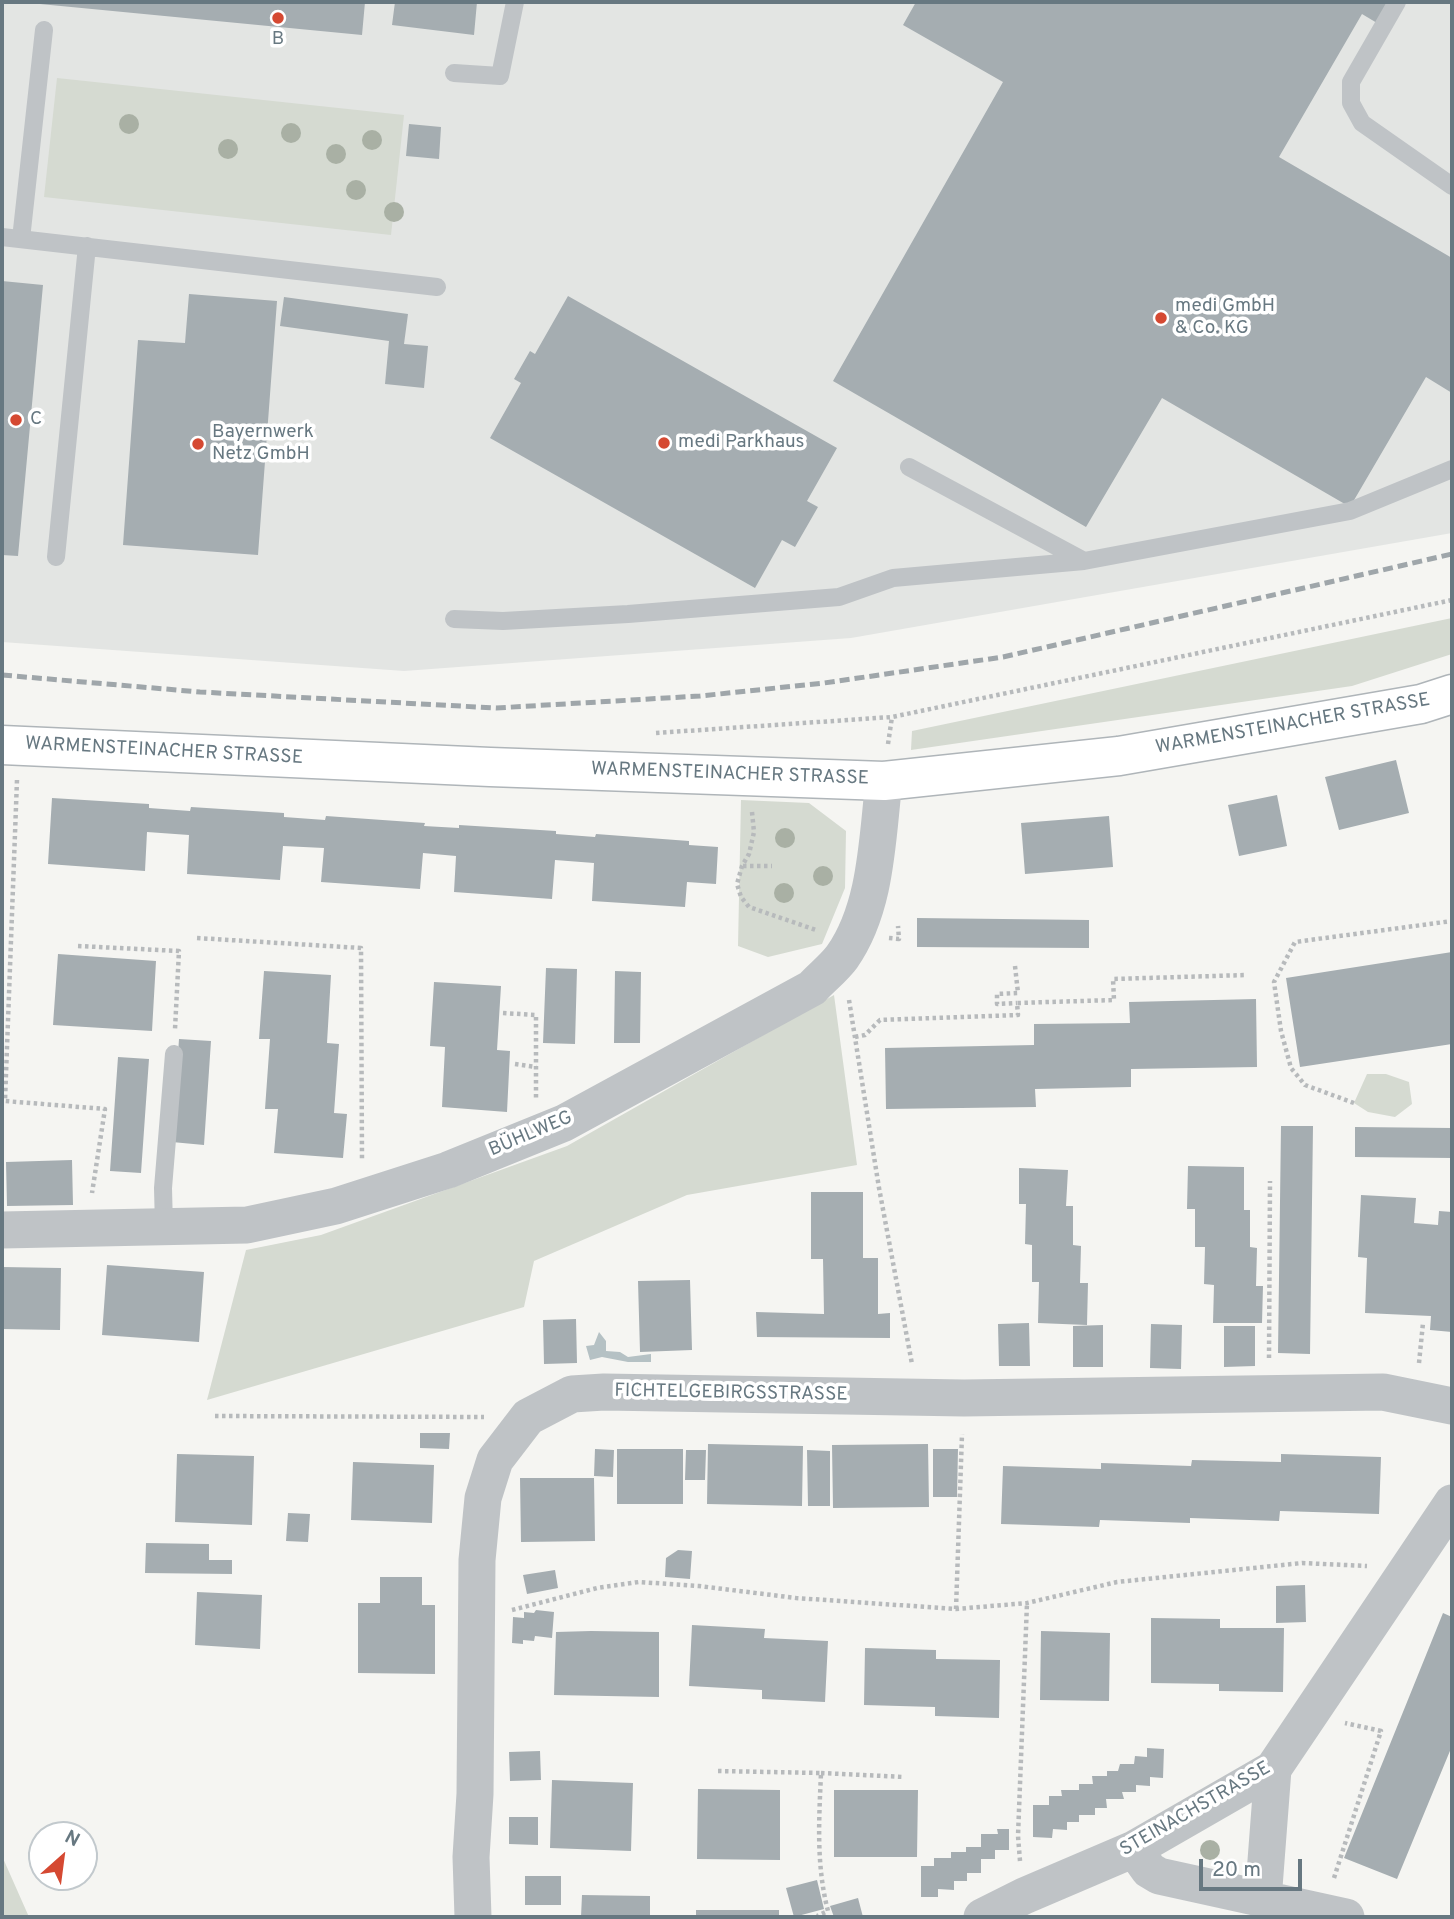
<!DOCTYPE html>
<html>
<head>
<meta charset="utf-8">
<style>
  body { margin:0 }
  #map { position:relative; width:1454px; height:1919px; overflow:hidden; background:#f5f5f2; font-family:Overpass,sans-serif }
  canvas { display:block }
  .frame { position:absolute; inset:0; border:4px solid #677881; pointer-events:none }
  .north { position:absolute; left:28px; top:1821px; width:70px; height:70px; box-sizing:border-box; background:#fff; border:2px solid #c2c9cd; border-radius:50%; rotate:28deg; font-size:19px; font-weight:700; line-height:28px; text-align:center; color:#677881 }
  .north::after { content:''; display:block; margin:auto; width:24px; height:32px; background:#d54932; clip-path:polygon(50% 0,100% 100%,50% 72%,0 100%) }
  .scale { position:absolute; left:1199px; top:1859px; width:103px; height:32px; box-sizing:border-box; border:4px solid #677881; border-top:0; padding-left:9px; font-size:21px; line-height:24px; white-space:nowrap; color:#677881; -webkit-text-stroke:5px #fff; paint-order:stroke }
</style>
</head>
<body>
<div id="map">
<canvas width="1454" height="1919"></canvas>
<div class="frame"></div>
<div class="north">N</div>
<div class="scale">20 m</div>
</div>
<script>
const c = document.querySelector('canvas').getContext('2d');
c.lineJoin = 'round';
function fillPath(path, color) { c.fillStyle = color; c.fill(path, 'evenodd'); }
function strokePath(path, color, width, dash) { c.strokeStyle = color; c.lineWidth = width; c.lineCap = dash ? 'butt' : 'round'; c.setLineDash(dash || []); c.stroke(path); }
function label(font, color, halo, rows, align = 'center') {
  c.font = font + ' Overpass,sans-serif'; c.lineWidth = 7; c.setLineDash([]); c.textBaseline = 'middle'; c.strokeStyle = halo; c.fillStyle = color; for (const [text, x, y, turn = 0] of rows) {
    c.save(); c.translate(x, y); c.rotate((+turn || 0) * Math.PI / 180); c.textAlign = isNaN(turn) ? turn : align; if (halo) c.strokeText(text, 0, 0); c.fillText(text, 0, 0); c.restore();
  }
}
const built = new Path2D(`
  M2,2H1452V533L851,638L404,671L2,642Z`);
const green = new Path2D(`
  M57,78L404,115L391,235L44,197Z
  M1452,618V654L1352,686L911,750L912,731Z
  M741,800L809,803L846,831L845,888L822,944L768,957L738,946Z
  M834,995L857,1165L687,1195L534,1261L524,1307L207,1400L246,1250L321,1235L567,1146Z
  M1367,1074H1386L1409,1082L1412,1104L1395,1117L1368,1112L1354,1103Z
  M2,1856L29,1917H2Z`);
const water = new Path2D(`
  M599,1332L606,1341V1351L620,1352L628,1357L651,1354V1362H628L602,1357L590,1360L586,1346L594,1345Z`);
const building = new Path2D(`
  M40,2H365L362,35L40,4Z
  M395,2H477L474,35L392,25Z
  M916,2H1389L1377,23L1362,14L1279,157L1452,258V393L1426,377L1350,507L1162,398L1086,527L833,381L1003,82L903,25Z
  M409,124L441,127L439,159L406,156Z
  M2,281L43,285L18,556L2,555Z
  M189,294L277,301L258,555L123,545L138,340L185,343Z
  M568,296L837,448L807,501L818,507L795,547L782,540L755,588L490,438L521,383L514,379L530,351L535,354Z
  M284,297L408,314L404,344L428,346L424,388L385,384L389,341L280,326Z
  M1396,760L1409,813L1339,830L1325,777Z
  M1277,795L1287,846L1239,856L1228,805Z
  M52,798L149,804V808L190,811L191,807L284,813V817L325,820L326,816L425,823L424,826L459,828V825L556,831V834L595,837L596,834L689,841V845L718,847L716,884L687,882L685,907L592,901L594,863L555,860L552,899L454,892L456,856L423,853L420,889L321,882L324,848L283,846L280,880L187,874L189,835L147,832L145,871L48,864Z
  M1109,816L1113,867L1025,874L1021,823Z
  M917,918L1089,920V948L917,947Z
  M1452,952V1044L1300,1067L1286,978Z
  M58,954L156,961L152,1031L53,1025Z
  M546,968L577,969L575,1044L543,1043Z
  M264,971L331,975L327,1043L339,1044L334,1113L347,1114L343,1158L274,1153L278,1109H265L270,1039H259Z
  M615,971L641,972L640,1043H614Z
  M434,982L501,986L497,1050L510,1051L507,1112L442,1107L445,1047L430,1046Z
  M1256,999L1257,1067L1131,1069V1087L1035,1089L1036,1107L886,1109L885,1048L1034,1045V1024L1130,1023L1129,1002Z
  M179,1039L211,1041L204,1145L172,1142Z
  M118,1057L149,1059L141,1173L110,1171Z
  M1281,1126H1313L1310,1354L1278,1353Z
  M1355,1127L1452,1128V1158L1355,1157Z
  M72,1160L73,1205L7,1206L6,1162Z
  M1188,1166L1244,1167V1210H1250V1247L1257,1248L1256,1286H1263L1262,1323H1213L1214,1285L1204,1284L1205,1247H1195V1209H1187Z
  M1019,1168L1068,1170L1066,1206H1073V1245L1081,1246L1080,1283H1088L1087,1325L1038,1323L1039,1282H1032V1245L1025,1244L1026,1204H1019Z
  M811,1192H863V1258H878V1314L890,1313V1338L757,1337L756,1312L824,1314L823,1259H811Z
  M1361,1195L1416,1198L1414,1223L1438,1225L1439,1211L1452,1212V1332L1430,1330L1431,1316L1365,1313L1367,1258L1358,1257Z
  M107,1265L204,1272L199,1342L102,1335Z
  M2,1267L61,1268L60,1330L2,1329Z
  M690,1280L692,1350L640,1352L638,1281Z
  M576,1319L577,1363L544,1364L543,1320Z
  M1029,1323L1030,1366H999L998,1324Z
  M1151,1324L1182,1325L1181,1369L1150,1368Z
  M1103,1325V1367H1073V1326Z
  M1224,1326H1255V1366L1224,1367Z
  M420,1433H450L449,1449L420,1448Z
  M708,1444L803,1446L802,1506L707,1504Z
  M928,1444L929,1507L833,1508L832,1445Z
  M595,1449L614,1450L613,1477L594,1476Z
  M617,1449H683V1504H617Z
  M933,1449H958L957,1497H933Z
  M686,1450H706L705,1480H685Z
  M807,1450L830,1451V1506H808Z
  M177,1454L254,1456L252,1525L175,1522Z
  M1281,1454L1381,1457L1379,1514L1280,1511L1279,1521L1190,1518V1523L1100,1520L1099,1527L1001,1524L1003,1466L1101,1469V1463L1191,1466L1192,1460L1281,1462Z
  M353,1462L434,1465L432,1523L351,1520Z
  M520,1478H594L595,1541L521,1542Z
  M288,1513L310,1514L308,1542L286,1541Z
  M146,1543L209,1544V1560H232V1574L145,1573Z
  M678,1550L692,1551L690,1579L665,1577L666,1558Z
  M555,1570L558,1588L527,1594L523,1575Z
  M380,1577H422V1605H435V1674L358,1673V1603H380Z
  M1305,1585L1306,1622L1276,1623V1586Z
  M197,1592L262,1595L260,1649L195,1645Z
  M536,1610L554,1612L552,1638L535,1636L534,1641L523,1640V1644L512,1643L513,1617L524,1618V1612L534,1613Z
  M1443,1613L1452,1617V1746L1397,1879L1344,1858Z
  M1151,1618L1220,1619V1628H1284L1283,1692L1219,1691V1684L1151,1683Z
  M692,1625L765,1629L764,1638L828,1641L825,1702L762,1699V1690L689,1686Z
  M591,1631L659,1632V1697L554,1695L556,1632Z
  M1041,1631L1110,1633L1109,1701L1040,1700Z
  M865,1648L936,1650V1659L1000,1660L999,1718L935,1716V1707L864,1705Z
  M1147,1748L1164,1749L1163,1778L1150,1777V1786L1136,1785V1792H1122L1124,1799H1106L1107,1808H1095V1815H1079V1822H1067V1830L1053,1829L1052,1838L1033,1837V1805H1049V1796H1062L1061,1790H1079V1784H1093L1092,1776H1107V1771H1118L1120,1764H1134L1135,1756L1147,1757Z
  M540,1751L541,1780L510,1781L509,1752Z
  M552,1780L633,1783L631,1851L550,1848Z
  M698,1789L780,1790V1860L697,1859Z
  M834,1790H918L917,1857H834Z
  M509,1817H538V1845L509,1844Z
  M997,1829H1009V1850H995V1859H981V1873H967V1881H954V1890L938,1889V1897H921V1866H934V1858H951V1852H966V1847H981V1834H998Z
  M525,1876H561V1905H525Z
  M817,1880L824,1909L794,1917L786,1888Z
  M582,1895L650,1896V1917H581Z
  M858,1898L863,1917H834L830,1906Z
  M696,1910H779V1917H696Z`);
const path = new Path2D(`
  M656,733L892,717L1452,600
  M888,744L892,717
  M17,780L5,1101L105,1109L92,1193
  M752,812L754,832L749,854L742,866L737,884L741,897L749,907L816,930
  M743,866H772
  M197,938L361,948L362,1161
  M889,938L899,939L898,926
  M78,946L179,951L175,1029
  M1015,966L1018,993L997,994V1004L1017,1003
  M849,1000L879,1188L912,1364
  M503,1013L536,1015V1098
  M855,1037L865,1035L880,1020L1018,1015L1017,1003L1114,1000L1113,979L1247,975
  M515,1064L536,1067
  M1354,1103L1305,1085L1291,1068L1281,1031L1274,982L1295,942L1452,921
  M1269,1358L1270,1181
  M1419,1363L1423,1323
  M215,1416L484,1417
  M956,1609L962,1434
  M512,1610L597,1588L639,1582L699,1586L796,1598L956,1609L1027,1603L1117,1582L1302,1563L1367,1566
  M718,1771L821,1773C819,1820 816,1865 828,1911L817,1916
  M821,1773L904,1777
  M1020,1861L1018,1836L1027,1603
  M1334,1878L1381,1731L1345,1723`);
const lane = new Path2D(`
  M1397,2L1351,82V103L1362,123L1452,186
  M454,73L500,76L515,2
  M2,237L437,287
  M21,239L44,30
  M909,467L1084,561
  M56,557L87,246
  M454,619L503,621L628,614L839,597L893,578L1084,561L1350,511L1452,469
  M164,1227L163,1188L174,1054`);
const street = new Path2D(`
  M2,1230L247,1225L336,1206L448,1170L564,1123L812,988C821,978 834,968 842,957C877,907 877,839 884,781
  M1134,1849L1149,1870L1159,1876L1346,1917
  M1263,1900L1273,1769
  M473,1917L471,1857L475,1794L477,1560L483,1498L495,1460L528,1417L572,1394L604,1392L964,1398L1383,1392L1452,1406
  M982,1917L1024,1896L1134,1849L1273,1769L1452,1503`);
const secondary = new Path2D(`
  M2,745L490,767L884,781L1119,756L1421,704L1452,694`);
const rail = new Path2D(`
  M2,675L200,692L496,708L700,696L824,683L1003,657L1452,554`);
const trees = [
  [129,124],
  [291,133],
  [372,140],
  [228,149],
  [336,154],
  [356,190],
  [394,212],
  [785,838],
  [823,876],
  [784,893],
  [1210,1850]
];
const markers = [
  [278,18,7,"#d54932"],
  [1161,318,7,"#d54932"],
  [16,420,7,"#d54932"],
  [664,443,7,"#d54932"],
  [198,444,7,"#d54932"]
];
const poiNames = [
  ["B",278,40,"center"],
  ["medi GmbH",1175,307],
  ["& Co. KG",1175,329],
  ["C",30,420],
  ["Bayernwerk",212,433],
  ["Netz GmbH",212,455],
  ["medi Parkhaus",678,443]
];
const streetNames = [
  ["WARMENSTEINACHER STRASSE",1293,725,-10],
  ["WARMENSTEINACHER STRASSE",164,752,3],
  ["WARMENSTEINACHER STRASSE",730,775,2],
  ["BÜHLWEG",531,1135,-23],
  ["FICHTELGEBIRGSSTRASSE",731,1394,1],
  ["STEINACHSTRASSE",1196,1810,-30]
];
fillPath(built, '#e3e5e3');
fillPath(green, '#d5dad1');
fillPath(water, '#b5c1c4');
fillPath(building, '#a5adb1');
strokePath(secondary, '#afb5b9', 41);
strokePath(path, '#b7babc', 4.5, [3.5, 3.5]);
strokePath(lane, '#bfc3c6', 18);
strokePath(street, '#bfc3c6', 37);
strokePath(secondary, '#fff', 38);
strokePath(rail, '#9fa6aa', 5, [10, 5]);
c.fillStyle = '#a9b0a4';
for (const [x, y] of trees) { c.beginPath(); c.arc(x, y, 10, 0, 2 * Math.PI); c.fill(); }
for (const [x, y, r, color] of markers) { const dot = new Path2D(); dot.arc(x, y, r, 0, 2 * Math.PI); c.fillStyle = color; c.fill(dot); strokePath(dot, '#fff', 2.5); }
label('19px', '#677881', '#fff', poiNames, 'left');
label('19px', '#677881', '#fff', streetNames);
</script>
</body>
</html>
